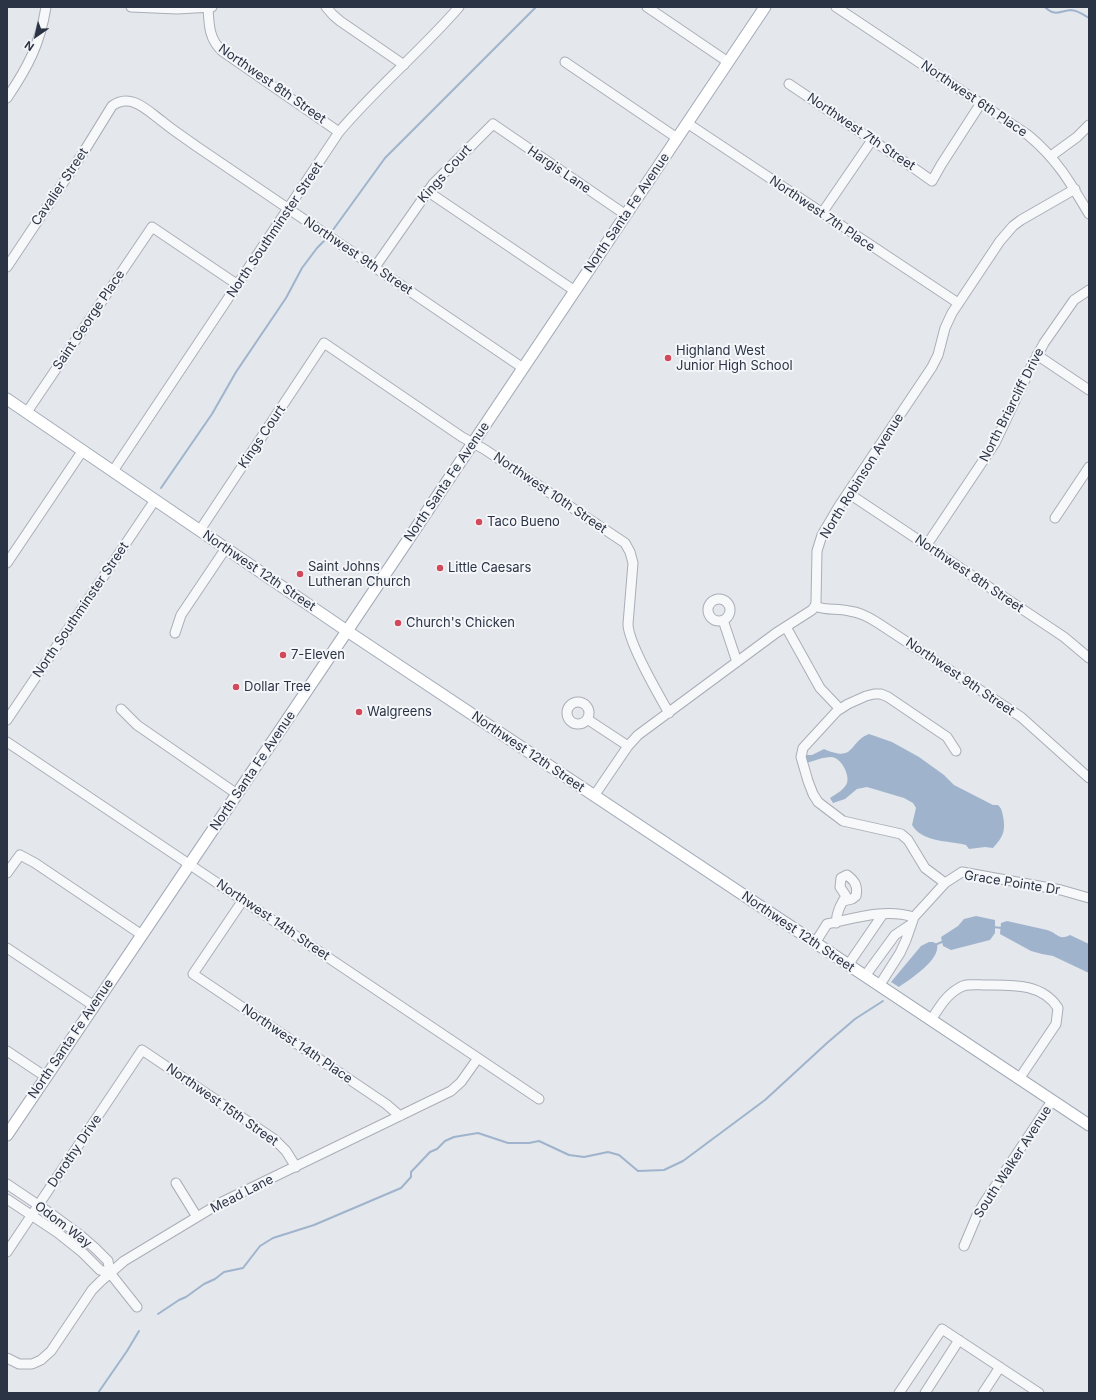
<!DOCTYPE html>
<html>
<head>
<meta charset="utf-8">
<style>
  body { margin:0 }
  #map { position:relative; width:1096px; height:1400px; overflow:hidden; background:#e4e7ec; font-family:Inter,sans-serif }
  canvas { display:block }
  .frame { position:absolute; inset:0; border:8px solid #2b3445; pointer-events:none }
  .north { position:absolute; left:16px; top:16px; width:40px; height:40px; -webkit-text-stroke:3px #f4f6f9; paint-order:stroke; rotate:214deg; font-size:11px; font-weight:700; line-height:16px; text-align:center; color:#2b3445 }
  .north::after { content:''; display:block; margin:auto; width:14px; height:18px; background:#2b3445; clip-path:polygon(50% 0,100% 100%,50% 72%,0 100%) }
</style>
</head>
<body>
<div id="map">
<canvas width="1096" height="1400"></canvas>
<div class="frame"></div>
<div class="north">N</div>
</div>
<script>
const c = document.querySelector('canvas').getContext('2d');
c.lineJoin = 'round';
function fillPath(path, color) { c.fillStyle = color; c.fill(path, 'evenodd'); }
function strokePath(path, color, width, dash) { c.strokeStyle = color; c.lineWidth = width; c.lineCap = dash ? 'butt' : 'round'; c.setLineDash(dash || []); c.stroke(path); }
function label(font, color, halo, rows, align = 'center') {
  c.font = font + ' Inter,sans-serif'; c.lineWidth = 4; c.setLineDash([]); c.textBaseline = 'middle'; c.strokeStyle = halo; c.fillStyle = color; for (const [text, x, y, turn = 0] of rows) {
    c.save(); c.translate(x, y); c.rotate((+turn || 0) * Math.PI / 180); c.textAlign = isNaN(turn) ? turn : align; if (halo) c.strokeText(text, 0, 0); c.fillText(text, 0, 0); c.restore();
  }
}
const water = new Path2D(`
  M869,734L892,742L919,757L944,775L954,785L993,805H998C1002,809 1002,811 1003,816C1006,831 1003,837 993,848L985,847L969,849L966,845L962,844C946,841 921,841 912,825L916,808L913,803L904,798L867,787L857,789L845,799L833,803L830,798C836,794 844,790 847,783C850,775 841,757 831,757C823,757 814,761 806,763L805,755H812L824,749C856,763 848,742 869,734Z
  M976,916L995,920V933L990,940L951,950L943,946L941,937L958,926L964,919Z
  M1007,921L1047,930C1058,933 1058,941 1070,935L1089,944V973L1053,956L1042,954L1031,951L1000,934L1001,923Z
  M929,942H933L937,944C941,960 910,979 899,987L891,982L921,946Z`);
const stream = new Path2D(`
  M1045,7C1055,17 1060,11 1071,10C1077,10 1084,15 1089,18
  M330,234L385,158L536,7
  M161,488L212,414L236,372L286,298L302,268L317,248L327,238
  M993,927L1002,928
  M935,945L944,941
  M158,1314L179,1300L186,1297L204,1284L215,1279L224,1272L243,1268L260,1246L273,1238L314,1225L401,1188L411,1177V1172L430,1152L437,1149L445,1141L454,1137L478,1133L508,1143H529L539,1141L569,1155L584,1157L608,1152L619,1155L638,1171L664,1170L683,1161L765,1100L827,1043L855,1019L883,1001
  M98,1393L127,1351L139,1331`);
const minor = new Path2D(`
  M131,7L177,9L212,7
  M326,7L333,15L340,21L404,65
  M647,7L728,62
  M836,7L1028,135C1057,159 1070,182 1089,214
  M208,8C209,25 209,39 222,51L339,132
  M565,62L677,138
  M789,84L918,171L932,181L941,165L981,103
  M7,98C28,67 40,44 46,7
  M687,123L958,303
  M1051,156L1077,137L1089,125
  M427,191L575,291
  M822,213L872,140
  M7,267L83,153L112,106C131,92 148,111 163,122C174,131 185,138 196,146L523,368
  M375,267L433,184L493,124L626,215
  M1037,355L1089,390
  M27,412L152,227L238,285
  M113,471L339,132C376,88 421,51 459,7
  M848,493L1064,637L1089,658
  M1055,518L1089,467
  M200,530L324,343L462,437L484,449L625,543L630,552L633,563L628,624C628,642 658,694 669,713
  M926,546L995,443L1031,367L1044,343L1074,300L1089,290
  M7,563L83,450
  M708 610a11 11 0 1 1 22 0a11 11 0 1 1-22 0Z
  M815,606C826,611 837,608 849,611C859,612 869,617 878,623L1021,717L1089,778
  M723,620L737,662
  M786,627L820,688L840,709
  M175,633L181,615L226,548
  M567 713a11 11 0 1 1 22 0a11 11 0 1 1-22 0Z
  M121,709L137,725L237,794
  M587,719L628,746
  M7,720L155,500
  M7,742L539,1099
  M594,796L628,746L638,735L776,633L812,610L815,606L816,602L817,551L822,535L839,506L932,367L938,355L945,328L952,313L1000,241L1013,226L1021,220L1075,189
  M7,873L20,855L35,863L142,935
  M945,883L925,868L908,840L901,834L843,821L818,802L813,794L808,781L801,757L803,748L837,711L848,704L866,696L874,694H881L888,697L947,737L956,751
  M243,900L193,974L386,1104L400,1116
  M836,923C837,911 840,906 846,896L840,887L841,878L847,875C855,881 858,886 856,896L852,899L843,901
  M815,943L827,924C856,918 885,908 914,917
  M7,948L94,1006
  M848,965L883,914
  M865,976L895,935L910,925
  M879,986L900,953L906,940L914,917L945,883L962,872L1061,890L1089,898
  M931,1020C939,1008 946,995 959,988C966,983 977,985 986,985C1011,985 1042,983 1058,1008L1056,1024L1019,1079
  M7,1051L46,1077
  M176,1183L197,1217
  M7,1184L50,1213L80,1235L95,1248L108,1261L110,1273L137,1307
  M7,1199L58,1233L83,1253L100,1270L110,1273
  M964,1246L978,1213L984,1203L1052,1101
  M7,1252L142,1050L274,1139L286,1151L296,1167
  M7,1358L19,1364H32L41,1360L51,1351L92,1290L101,1281L124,1261L197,1217L222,1202L451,1091L461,1082L478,1058
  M899,1393L942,1329L1039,1393
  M925,1393L959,1340
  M983,1393L1000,1367`);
const major = new Path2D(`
  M7,399L347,631L1089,1125
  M7,1135L347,631L765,7`);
const markers = [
  [668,358,4,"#d1495b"],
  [479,522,4,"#d1495b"],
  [440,568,4,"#d1495b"],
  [300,574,4,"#d1495b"],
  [398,623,4,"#d1495b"],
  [283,655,4,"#d1495b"],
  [236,687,4,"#d1495b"],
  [359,712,4,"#d1495b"]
];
const streetNames = [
  ["Northwest 8th Street",272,84,35],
  ["Northwest 6th Place",974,99,34],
  ["Northwest 7th Street",861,132,34],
  ["Hargis Lane",559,170,34],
  ["Kings Court",445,174,-48],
  ["Cavalier Street",60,187,-56],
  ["North Santa Fe Avenue",627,213,-56],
  ["Northwest 7th Place",822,214,34],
  ["North Southminster Street",275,230,-56],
  ["Northwest 9th Street",358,256,34],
  ["Saint George Place",89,320,-56],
  ["North Briarcliff Drive",1012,405,-63],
  ["Kings Court",262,437,-56],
  ["North Robinson Avenue",862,476,-58],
  ["North Santa Fe Avenue",447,482,-56],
  ["Northwest 10th Street",550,493,34],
  ["Northwest 12th Street",259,571,34],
  ["Northwest 8th Street",969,574,34],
  ["North Southminster Street",81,610,-56],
  ["Northwest 9th Street",960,677,34],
  ["Northwest 12th Street",528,752,34],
  ["North Santa Fe Avenue",253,771,-56],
  ["Grace Pointe Dr",1012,883,9],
  ["Northwest 14th Street",273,920,34],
  ["Northwest 12th Street",798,932,34],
  ["North Santa Fe Avenue",71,1039,-56],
  ["Northwest 14th Place",297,1044,34],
  ["Northwest 15th Street",222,1105,35],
  ["Dorothy Drive",75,1151,-56],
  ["South Walker Avenue",1013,1162,-57],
  ["Mead Lane",242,1194,-27],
  ["Odom Way",63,1225,37]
];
const poiNames = [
  ["Highland West",676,351],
  ["Junior High School",676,366],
  ["Taco Bueno",487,522],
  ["Saint Johns",308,567],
  ["Lutheran Church",308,582],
  ["Little Caesars",448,568],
  ["Church's Chicken",406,623],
  ["7-Eleven",291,655],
  ["Dollar Tree",244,687],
  ["Walgreens",367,712]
];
fillPath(water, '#9fb4cc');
strokePath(stream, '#9fb4cc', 2);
strokePath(minor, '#a9aeb7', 11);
strokePath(major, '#a3abb8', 13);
strokePath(minor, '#f7f8fa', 9);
strokePath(major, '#fff', 11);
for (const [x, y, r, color] of markers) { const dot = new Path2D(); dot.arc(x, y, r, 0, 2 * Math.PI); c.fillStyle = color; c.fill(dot); strokePath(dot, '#f4f6f9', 1.5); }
label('13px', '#2b3445', '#f4f6f9', streetNames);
label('13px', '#2b3445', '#f4f6f9', poiNames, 'left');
</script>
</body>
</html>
